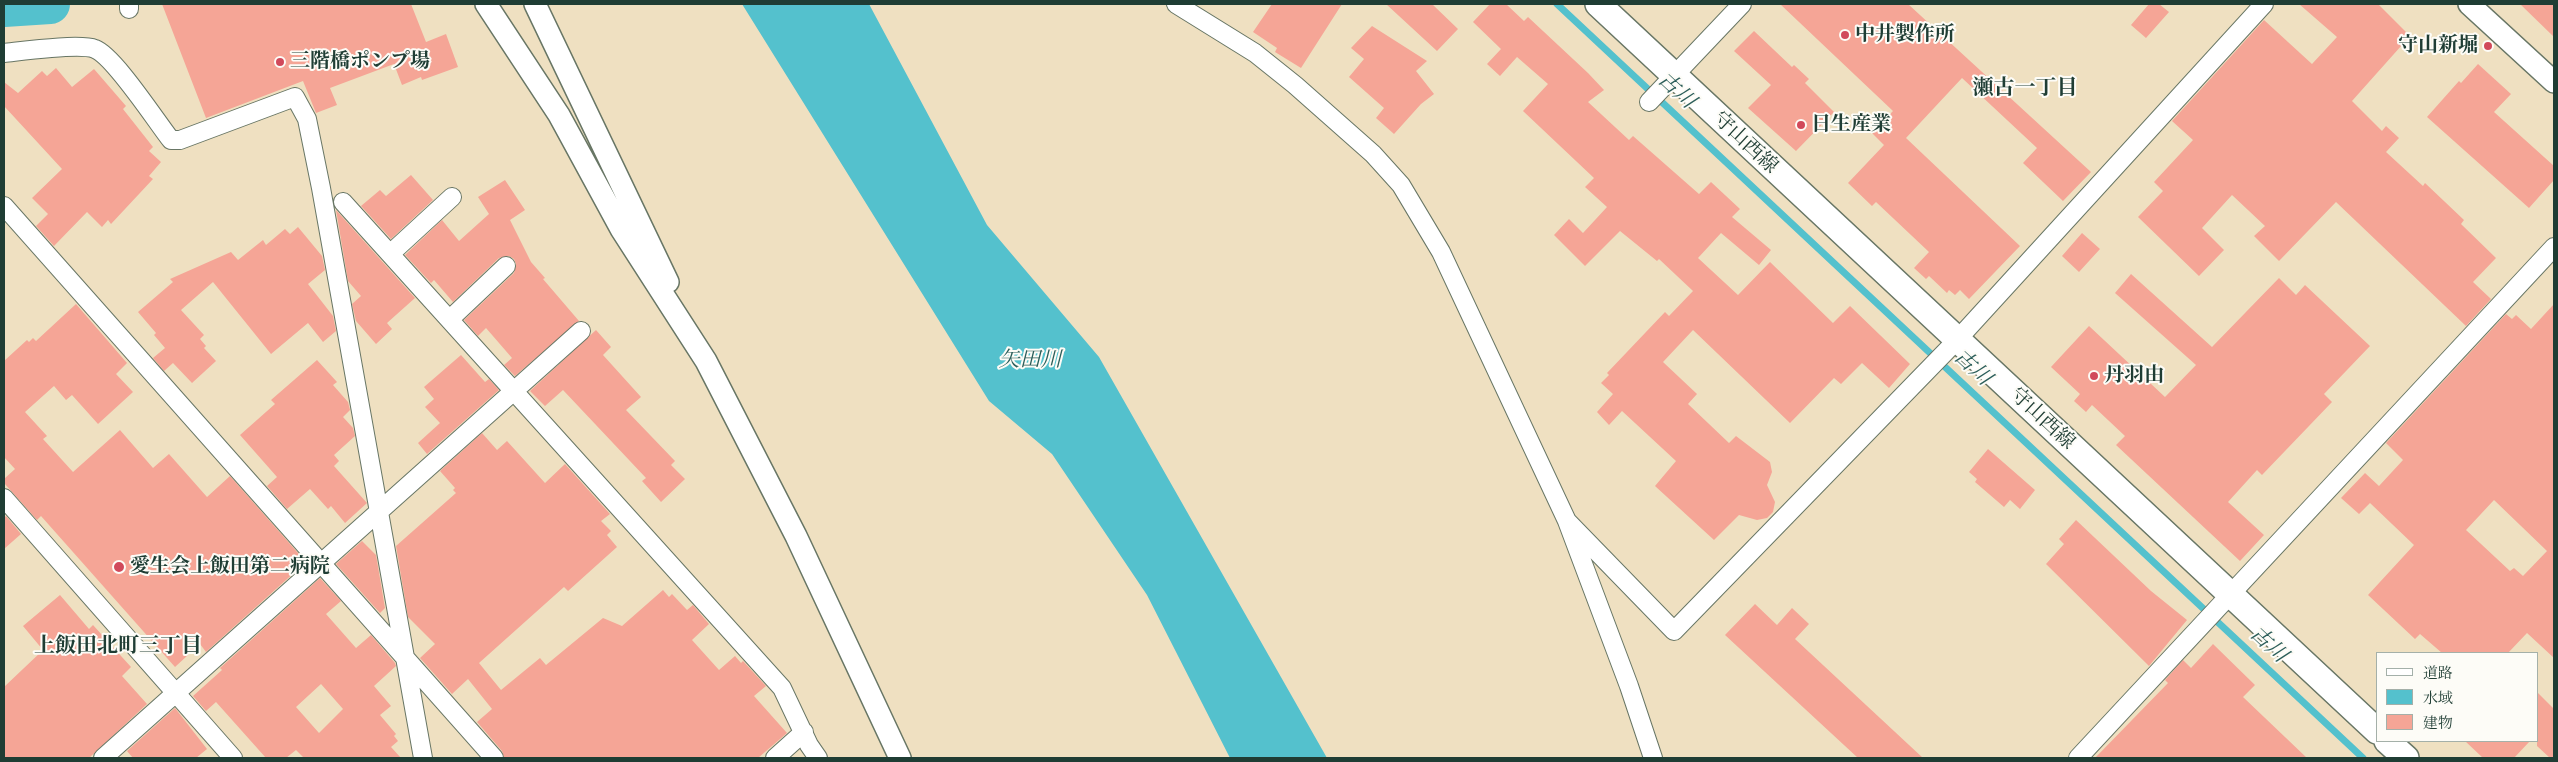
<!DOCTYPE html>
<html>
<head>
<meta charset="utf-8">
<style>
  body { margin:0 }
  #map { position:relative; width:2558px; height:762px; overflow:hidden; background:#efe0c1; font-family:"Gentium Book Plus","Noto Serif JP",serif }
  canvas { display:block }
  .frame { position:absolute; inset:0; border:5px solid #1f3d34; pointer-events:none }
  .legend { position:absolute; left:2376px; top:652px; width:162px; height:90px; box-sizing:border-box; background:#fdfcf7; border:1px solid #a4b0a9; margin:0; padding:6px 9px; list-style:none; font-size:15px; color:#1f3d34 }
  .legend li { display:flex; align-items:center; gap:10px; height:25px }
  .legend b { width:25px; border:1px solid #a4b0a9 }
</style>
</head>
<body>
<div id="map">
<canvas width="2558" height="762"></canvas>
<div class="frame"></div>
<ul class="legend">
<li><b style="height:6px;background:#fff"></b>道路</li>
<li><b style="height:14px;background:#54c1cd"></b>水域</li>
<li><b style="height:14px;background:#f5a596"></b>建物</li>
</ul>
</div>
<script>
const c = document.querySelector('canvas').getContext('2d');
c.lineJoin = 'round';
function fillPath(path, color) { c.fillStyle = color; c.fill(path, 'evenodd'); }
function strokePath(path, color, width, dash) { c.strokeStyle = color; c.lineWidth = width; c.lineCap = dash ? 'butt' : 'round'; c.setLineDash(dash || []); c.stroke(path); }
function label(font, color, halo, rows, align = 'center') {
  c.font = font + ' "Gentium Book Plus","Noto Serif JP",serif'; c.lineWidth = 4; c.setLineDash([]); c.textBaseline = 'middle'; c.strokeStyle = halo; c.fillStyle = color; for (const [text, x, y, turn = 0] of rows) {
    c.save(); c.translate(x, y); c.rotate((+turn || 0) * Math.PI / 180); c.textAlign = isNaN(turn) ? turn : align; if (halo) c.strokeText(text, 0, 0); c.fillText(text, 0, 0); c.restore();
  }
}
const water = new Path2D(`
  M742,4H869L987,225L1099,357L1327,758H1230L1147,595L1052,454L989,401Z`);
const stream = new Path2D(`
  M1557,4L2363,758`);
const river = new Path2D(`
  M4,7L50,4`);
const building = new Path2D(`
  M162,4H411L426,42L446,34L458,67L422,80L421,77L402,85L394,64L330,88L337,105L316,113L303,81L206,118Z
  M1272,4H1342L1301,68L1275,52L1277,48L1253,32Z
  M1386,4H1432L1458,29L1437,51Z
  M1490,4H1506L1524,21L1528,17L1588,73L1604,90L1588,102L1629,140L1633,136L1699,194L1711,182L1740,209L1732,217L1771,250L1759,265L1721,233L1698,258L1738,295L1770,262L1833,323L1850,306L1910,364L1889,388L1862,363L1841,384L1834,378L1790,423L1693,330L1663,362L1697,394L1688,404L1729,443L1736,436L1770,462L1772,472L1767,485L1775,502L1773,512L1767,518L1757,520L1739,515L1714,540L1655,486L1676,461L1622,411L1609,425L1597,412L1613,394L1601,383L1609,375L1607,373L1665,312L1669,316L1693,291L1659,259L1657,261L1620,231L1585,266L1554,235L1569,219L1583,233L1607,207L1585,187L1594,178L1523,111L1548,84L1517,57L1500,76L1487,64L1501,49L1473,22Z
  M1780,4H1908L2091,172L2063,201L2023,163L2037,148L1962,78L1906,138L2020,246L1969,299L1960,290L1955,295L1949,290L1947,293L1929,276L1926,279L1914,268L1929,252L1876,202L1872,206L1848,183L1884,145L1872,133L1893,111Z
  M2149,4H2159L2169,12L2146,38L2131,25Z
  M2299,4H2378L2410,36L2352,101L2382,131L2386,126L2399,138L2386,152L2423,186L2425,183L2464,220L2461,224L2496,258L2473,282L2491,299L2466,326L2336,202L2279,261L2254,236L2265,226L2232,195L2202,228L2224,250L2199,276L2138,217L2163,191L2154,182L2193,140L2172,121L2264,20L2312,64L2337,37Z
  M2520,4H2554V37Z
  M1372,26L1427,61L1416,71L1434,94L1421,104L1394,134L1376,118L1384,108L1349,77L1364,59L1351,48Z
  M1754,31L1792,67L1794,65L1809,79L1805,83L1834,112L1796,151L1748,108L1771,85L1734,51Z
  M2478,64L2511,94L2494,112L2554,166V180L2529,208L2427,117L2459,81L2461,83Z
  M56,68L72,87L94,69L126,106L123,109L153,147L149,151L161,162L149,176L153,179L111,224L108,220L102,227L87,212L54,246L36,226L48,214L32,198L62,169L4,106V82L18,93L42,71L47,76Z
  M411,175L433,200L391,239L361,206L380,190L386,196Z
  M505,180L525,210L510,220L531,262L545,278L543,279L579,321L515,376L504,365L512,358L486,328L478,336L464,320L514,273L516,264L514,259L509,256L499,258L453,302L434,280L431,283L405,255L442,220L459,241L489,214L478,197Z
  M336,210L415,298L387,323L392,329L376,344L356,321L352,304L361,296L348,281Z
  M298,227L322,256L325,270L308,284L333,316L336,331L323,342L308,323L271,354L213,282L181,310L204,335L200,339L206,346L204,348L216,361L192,383L173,363L164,371L153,358L165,348L154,335L156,333L138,312L173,282L170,279L231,252L238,260L263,240L266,245L285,229L290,234Z
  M2082,233L2100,249L2079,272L2062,256Z
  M2131,274L2212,347L2279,278L2296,295L2305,285L2370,346L2324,394L2332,402L2262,475L2257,470L2228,502L2264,535L2240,561L2116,445L2125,436L2092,405L2086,412L2074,401L2080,394L2051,367L2089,326L2165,397L2196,365L2115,293Z
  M76,304L127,363L116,374L133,392L98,424L72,395L66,400L54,386L25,412L47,436L43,439L73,472L120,430L153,468L169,454L207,497L230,476L306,562L206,652L200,644L175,667L41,516L37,520L4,483V479L15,469L4,457V361L27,340L29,342L33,338L36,341Z
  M2554,304V658L2527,633L2508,653H2442L2420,634L2415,639L2368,595L2414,545L2370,503L2359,514L2341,498L2365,473L2379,486L2403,460L2386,443L2506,314L2512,319L2516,315L2531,329ZM2494,500L2547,551L2523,576L2514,568L2510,571L2466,530Z
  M596,330L611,347L603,355L641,397L626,410L675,461L671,465L685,479L661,502L642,481L646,478L563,390L545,406L530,391Z
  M461,355L485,382L489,379L499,390L427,454L418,443L440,423L425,407L434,399L424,387Z
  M317,360L337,382L333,385L348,402L350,410L343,417L353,428L355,436L334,455L339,461L334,466L367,503L345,523L331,506L328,509L310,489L287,509L267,486L277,477L240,435L275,404L271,400Z
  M482,433L497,450L507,441L545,483L565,464L610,514L601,521L611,531L607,535L617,547L568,591L564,587L479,663L501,690L540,658L546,665L603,618L622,626L663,590L669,597L672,594L687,610L693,605L709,624L692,640L719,670L735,656L741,663L743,661L766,686L754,696L787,733L758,758H504L502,751L477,722L492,709L468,679L452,694L420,658L435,644L408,617L396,546L456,493L453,490L455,488L440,471Z
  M1988,449L2035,490L2020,509L2010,500L2004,507L1975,482L1977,479L1969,472Z
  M6,516L21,534L4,549V518Z
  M2076,520L2151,591L2187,620L2149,666L2046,564L2064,544L2059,539Z
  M362,541L376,555L385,608L380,613L336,564Z
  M320,578L341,601L326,614L356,648L371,635L395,663L396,666L374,686L391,706L380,715L396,734L394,736L398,741L391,747L401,758H304L296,750L286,758H266L216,702L206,711L193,696L222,670L220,668ZM321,684L343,709L319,733L296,707Z
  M60,595L89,629L93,625L131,667L122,676L147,704L89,758H4V687L43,650L23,626Z
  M1755,604L1777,625L1792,608L1809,624L1795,639L1923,758H1858L1725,635Z
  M2213,644L2255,685L2243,697L2307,758H2095L2168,683L2165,680L2183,660L2191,668Z
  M2537,692L2554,709V758H2550L2537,746Z
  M175,708L207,749L196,758H133L127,751Z
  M2465,741H2530L2514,758H2483Z`);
const minor = new Path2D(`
  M1176,4L1255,53L1295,85L1373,154L1401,185L1441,252L1567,521L1629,686L1653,758
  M129,9V4
  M4,53C23,51 80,43 95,49C114,56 156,121 171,140H180L295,97L307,119L321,188L423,758
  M1649,102L1742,4
  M343,202L782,688L809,745L818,758
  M4,206L494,758
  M390,254L452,197
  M450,319L506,266
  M4,498L233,758
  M1567,521L1674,631L1957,340L2264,4
  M103,758L581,331
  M775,758L804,732
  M2078,758L2554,247`);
const tertiary = new Path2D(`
  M486,4L559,115L621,229L706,361L796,536L900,758
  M535,4L668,282
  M2469,4L2554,82`);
const secondary = new Path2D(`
  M1598,4L2377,731
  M2387,741L2406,758`);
const markers = [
  [1845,35,5,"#d1495b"],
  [2488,46,5,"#d1495b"],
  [280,62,5,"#d1495b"],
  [1801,125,5,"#d1495b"],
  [2094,376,5,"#d1495b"],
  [119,567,6,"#d1495b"]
];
const poiNames = [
  ["中井製作所",1855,35],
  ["守山新堀",2478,46,"right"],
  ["三階橋ポンプ場",290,62],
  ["日生産業",1811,125],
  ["丹羽由",2104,376],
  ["愛生会上飯田第二病院",130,567]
];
const streetNames = [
  ["守山西線",1745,143,43],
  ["守山西線",2042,419,43]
];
const neighbourhoodNames = [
  ["瀬古一丁目",2025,89],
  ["上飯田北町三丁目",118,647]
];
const waterNames = [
  ["古川",1676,91,43],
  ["矢田川",1030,361],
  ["古川",1972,368,43],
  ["古川",2268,645,43]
];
fillPath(water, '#54c1cd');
strokePath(stream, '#54c1cd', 7);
strokePath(river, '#54c1cd', 40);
fillPath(building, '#f5a596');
strokePath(minor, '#687665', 20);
strokePath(tertiary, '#687665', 24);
strokePath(secondary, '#687665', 28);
strokePath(minor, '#fff', 18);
strokePath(tertiary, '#fff', 21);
strokePath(secondary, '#fff', 25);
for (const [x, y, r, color] of markers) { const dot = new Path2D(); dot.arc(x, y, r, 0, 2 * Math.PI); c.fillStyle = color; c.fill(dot); strokePath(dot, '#fdfcf7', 2); }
label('bold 20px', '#1f3d34', '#fdfcf7', poiNames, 'left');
label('20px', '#1f3d34', '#fdfcf7', streetNames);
label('bold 21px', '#1f3d34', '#fdfcf7', neighbourhoodNames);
label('italic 21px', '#2c5e5a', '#fdfcf7', waterNames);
</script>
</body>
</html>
